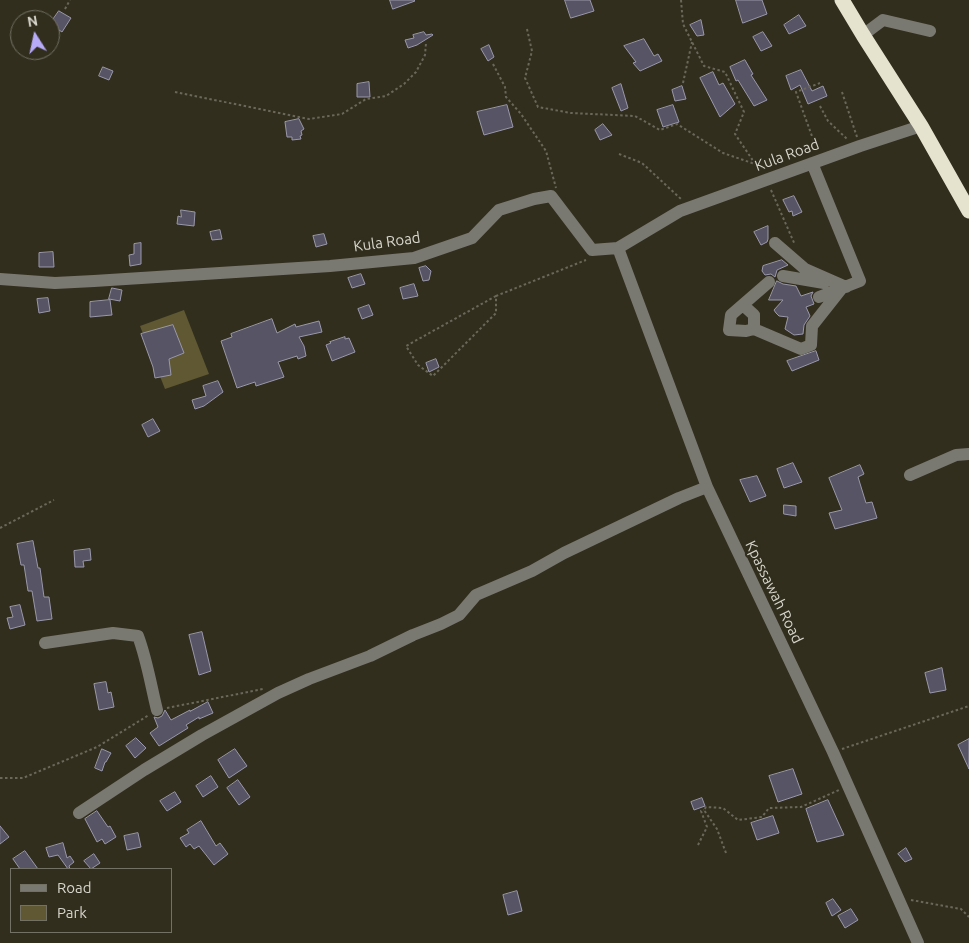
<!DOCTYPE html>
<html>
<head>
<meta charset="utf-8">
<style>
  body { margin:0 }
  #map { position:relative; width:969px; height:943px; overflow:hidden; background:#312e1e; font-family:Ubuntu,sans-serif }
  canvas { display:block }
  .legend { position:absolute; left:10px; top:868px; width:162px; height:65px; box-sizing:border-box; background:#312e1e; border:1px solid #737163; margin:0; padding:6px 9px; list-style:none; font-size:15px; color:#d7d5cb }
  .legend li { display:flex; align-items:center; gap:10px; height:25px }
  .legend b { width:25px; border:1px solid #737163 }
  .north { position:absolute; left:10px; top:10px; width:50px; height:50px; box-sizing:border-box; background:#312e1e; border:1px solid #737163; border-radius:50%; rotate:350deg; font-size:14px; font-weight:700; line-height:20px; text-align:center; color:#d7d5cb }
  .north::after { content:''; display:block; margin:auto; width:18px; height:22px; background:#b7abf8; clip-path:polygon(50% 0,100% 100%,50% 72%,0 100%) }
</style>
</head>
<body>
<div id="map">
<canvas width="969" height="943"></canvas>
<ul class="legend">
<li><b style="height:6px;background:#7a7971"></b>Road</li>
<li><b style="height:14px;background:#5f5832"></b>Park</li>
</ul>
<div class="north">N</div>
</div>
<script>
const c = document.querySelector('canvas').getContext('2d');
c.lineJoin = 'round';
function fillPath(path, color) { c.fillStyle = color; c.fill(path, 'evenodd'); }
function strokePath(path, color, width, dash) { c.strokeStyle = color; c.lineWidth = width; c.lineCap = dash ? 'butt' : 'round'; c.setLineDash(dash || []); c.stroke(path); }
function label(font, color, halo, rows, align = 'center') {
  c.font = font + ' Ubuntu,sans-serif'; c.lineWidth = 4.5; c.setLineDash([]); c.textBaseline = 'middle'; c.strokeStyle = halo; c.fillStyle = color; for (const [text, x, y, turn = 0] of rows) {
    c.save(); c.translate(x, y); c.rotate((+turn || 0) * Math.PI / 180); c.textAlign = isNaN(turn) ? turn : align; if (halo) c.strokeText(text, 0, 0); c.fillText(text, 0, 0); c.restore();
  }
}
const green = new Path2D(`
  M184,310L209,374L165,389L140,326Z`);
const building = new Path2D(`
  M390,0H414L415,1L393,9Z
  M565,0H590L594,11L571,18Z
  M736,0H762L767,14L743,23Z
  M59,11L71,18L62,32L50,24Z
  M799,15L806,26L789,34L784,25Z
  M701,20L704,35L697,36L690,25Z
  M424,32L426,35L432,34L433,35L417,45L408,48L405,40L414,38L413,35Z
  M763,32L772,46L761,51L753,37Z
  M644,39L654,56L658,54L662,61L640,71L633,63L636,62L624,46Z
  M489,45L494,57L488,61L481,49Z
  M745,60L753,74L751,75L767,100L754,106L738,80L736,81L730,67Z
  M103,67L113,71L109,80L99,76Z
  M801,70L812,91L823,86L827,96L808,104L800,85L791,90L786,76Z
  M713,72L719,85L723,83L735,104L720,117L700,78Z
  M369,82L370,97H357V84Z
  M621,84L628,108L621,111L612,88Z
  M682,86L686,99L675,101L672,90Z
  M507,105L513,127L484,135L477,112Z
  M673,105L679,122L663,127L657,110Z
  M299,119L304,129L301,131L302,135L300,136L301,139L292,140V137H287L285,122Z
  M603,124L612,135L600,140L595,130Z
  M794,196L802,212L793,216L792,211L789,212L783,200Z
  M181,210L195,212L194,226L177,224L178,216L181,217Z
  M768,226V239L767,242L761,245L754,232Z
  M220,230L222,239L212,240L210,232Z
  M324,234L327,244L316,247L313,236Z
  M141,243V264L130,266L129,255L134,254V244Z
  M53,252L54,267H39V253Z
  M782,260L788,265L777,270L775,277L771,274L765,275L762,271L763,266Z
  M426,266L431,271L429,280L423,281L419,268Z
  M361,274L365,284L352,288L348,278Z
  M777,281L783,284L796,286L801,296L813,292L811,296L814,304L806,307L810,316L804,325L803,334L794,335L785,329L788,317L779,316L776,313L774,310L783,300H769Z
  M414,284L418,296L403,299L400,288Z
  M112,288L122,290L120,301L109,299Z
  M48,298L50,311L39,313L37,299Z
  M110,300L112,315L90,317V302Z
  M369,305L373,315L362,319L358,309Z
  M272,319L277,333L295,324L296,327L319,321L322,332L299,337L304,346L306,356L298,359L297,356L278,362L284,377L256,386L255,382L237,388L221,341L232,337L231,334Z
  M173,325L184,353L169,359L171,375L155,378L153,367L141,334Z
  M345,337V339L349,338L355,352L332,361L326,345L331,343L330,342Z
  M816,351L819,360L792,371L787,361Z
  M436,359L439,367L429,372L426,363Z
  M218,381L223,392L204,406L195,409L192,400L206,396L203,386Z
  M153,419L160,431L148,437L142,425Z
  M793,463L802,482L784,488L777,469Z
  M860,465L864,474L858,477L866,503L872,502L877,518L835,529L829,513L842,510L829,478Z
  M757,476L766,496L750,502L740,480Z
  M784,505L796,506V516L784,514Z
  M33,541L38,568H40L44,597H49L52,619L37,621L32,591H28L24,565H21L17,544Z
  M90,549L91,560L83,561L84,567H75L74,551Z
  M20,605L25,625L10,629L7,618L13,617L10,607Z
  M202,632L211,671L199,675L189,635Z
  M942,668L946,690L930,693L925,673Z
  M106,682L108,693L111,692L114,707L99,710L94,684Z
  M208,702L213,713L199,719V717L186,725L188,728L159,746L150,733L158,727L154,717L158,718L162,716L165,710L171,720L190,710V711Z
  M136,738L146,748L135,758L126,746Z
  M969,739V769L958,745Z
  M102,749L111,753L106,762H105L102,771L95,768Z
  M235,749L247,766L229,778L218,760Z
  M793,769L802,794L778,802L769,776Z
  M211,776L218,787L203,797L196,786Z
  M238,780L250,797L239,805L227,788Z
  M175,792L181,802L167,811L160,801Z
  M702,798L705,806L694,810L691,802Z
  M828,800L844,835L817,842L806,809Z
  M97,811L108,827L110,826L116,837L105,844L102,839L97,842L85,819Z
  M773,816L779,833L757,840L751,823Z
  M201,821L216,846L220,843L228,854L214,865L199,846L194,849L190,844L186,847L180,838L189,833L187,830Z
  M0,826L9,837L0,844Z
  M138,833L141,847L127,850L124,836Z
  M63,843L67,858L70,856L74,862L69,866L70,869H68L58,855L49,857L46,848Z
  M906,848L912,859L905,862L898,854Z
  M25,851L38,869H20L13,859Z
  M94,854L100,863L91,869L84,861Z
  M517,891L522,911L508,915L503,895Z
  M833,899L841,910L832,916L826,903Z
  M851,909L858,920L845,928L838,916Z`);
const path = new Path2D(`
  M681,0L683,24L704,66L725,72L744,112L735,134L760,171
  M65,9L70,0
  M527,29L532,51L525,78L538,107L571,113L635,116L660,130L677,124L723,153L755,164
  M493,64L505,87L506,97L521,114L546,151L556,188
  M683,83L692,42
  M175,92L309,119L342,114L366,99L386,96L404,84L416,72L425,55L426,43
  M842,92L857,137
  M820,106L828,121L847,139
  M817,150L796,92L820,83
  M619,154L642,163L681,199
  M771,190L795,245
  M496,296L406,346L418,365L433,376L496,313V296L586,260
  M0,528L54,500
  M167,708L263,689
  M842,749L969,706
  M0,778H23L97,747L149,715
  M698,845L707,827L701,811L704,810
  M726,853L717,829L704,810L706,807L723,808L738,820L762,817L769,808L801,807L839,790
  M911,900L961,909L969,917`);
const minor = new Path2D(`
  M863,35L883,20L930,31
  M812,163L860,281L819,297
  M775,243L805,269L846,287
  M618,248L707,487L833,752L918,943
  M783,276L824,283
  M0,279L55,283L94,281L330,266L414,258L472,238L499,210L534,199L551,196L592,250L618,248L680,211L860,146L921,126
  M769,282L731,315L729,330L746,331L754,329L801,349L811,345L812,326L842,288
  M743,305L754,315V329
  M910,475L956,455L969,454
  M45,643L113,633L138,636C147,660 151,686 157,710
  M79,813L144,770L202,735L278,693L309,679L370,656L413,635L441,624L459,615L476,595L532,571L564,553L679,498L707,487`);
const highway = new Path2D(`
  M842,0L863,35L921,126L969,211`);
const streetNames = [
  ["Kula Road",787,155,-20],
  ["Kula Road",387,242,-8],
  ["Kpassawah Road",774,592,64]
];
fillPath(green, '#5f5832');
fillPath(building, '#565465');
strokePath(building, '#9a98aa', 1);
strokePath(path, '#6b685a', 2, [2.5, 2.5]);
strokePath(minor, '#7a7971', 12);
strokePath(highway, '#e5e2ce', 15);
label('15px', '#d7d5cb', '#312e1e', streetNames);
</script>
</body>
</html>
